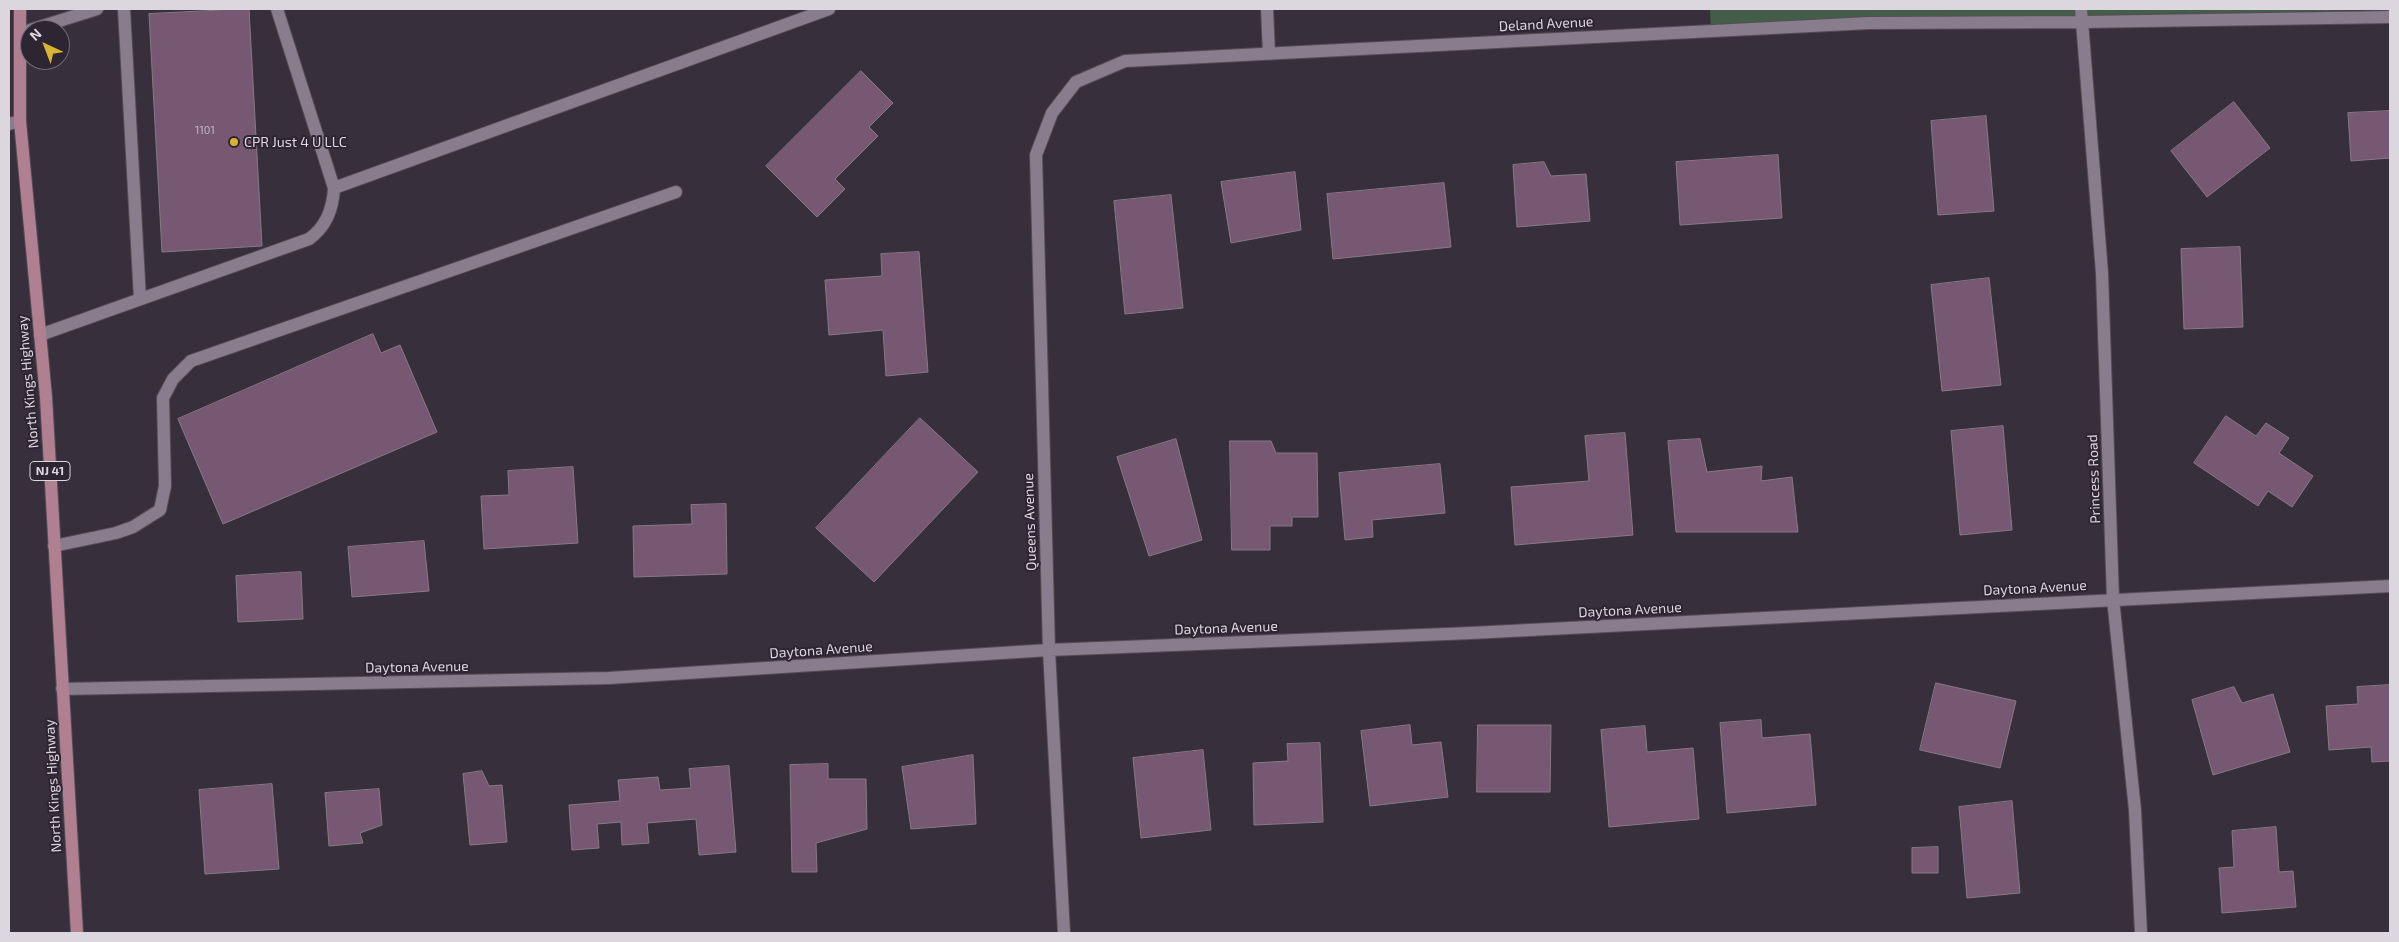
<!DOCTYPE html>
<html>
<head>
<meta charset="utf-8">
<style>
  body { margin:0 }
  #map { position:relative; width:2399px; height:942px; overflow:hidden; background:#382f3c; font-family:"Exo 2",sans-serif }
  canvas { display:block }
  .frame { position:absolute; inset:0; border:10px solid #dcd6de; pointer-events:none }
  .north { position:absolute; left:20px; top:20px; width:50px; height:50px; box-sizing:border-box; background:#2e2532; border:1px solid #746c77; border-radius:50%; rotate:317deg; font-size:14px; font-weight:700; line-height:20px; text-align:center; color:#dcd6de }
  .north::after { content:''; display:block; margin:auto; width:18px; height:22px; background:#d7b434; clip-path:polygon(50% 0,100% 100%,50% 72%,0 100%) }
</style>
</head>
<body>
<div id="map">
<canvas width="2399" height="942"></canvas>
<div class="frame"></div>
<div class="north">N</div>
</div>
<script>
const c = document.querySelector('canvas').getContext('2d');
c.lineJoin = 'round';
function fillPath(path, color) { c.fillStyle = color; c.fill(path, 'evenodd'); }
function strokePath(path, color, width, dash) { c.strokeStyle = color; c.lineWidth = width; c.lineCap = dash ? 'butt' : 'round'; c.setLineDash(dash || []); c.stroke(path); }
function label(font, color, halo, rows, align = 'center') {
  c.font = font + ' "Exo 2",sans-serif'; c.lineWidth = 4; c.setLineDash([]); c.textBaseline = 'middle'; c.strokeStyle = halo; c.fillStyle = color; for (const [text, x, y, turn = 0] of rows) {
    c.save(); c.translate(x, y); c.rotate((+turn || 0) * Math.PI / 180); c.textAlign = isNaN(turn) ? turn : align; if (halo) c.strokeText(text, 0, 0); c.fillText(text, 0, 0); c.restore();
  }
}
const green = new Path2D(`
  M1710,9H2390L1711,31Z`);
const building = new Path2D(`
  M249,9L262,246L162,252L149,14Z
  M861,71L893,103L869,127L878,136L835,179L845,189L817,217L766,166Z
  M2234,102L2270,148L2207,197L2171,151Z
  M2390,111V158L2351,161L2348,113Z
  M1986,116L1994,211L1938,215L1931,121Z
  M1778,155L1782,218L1680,225L1676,162Z
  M1544,162L1551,176L1586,174L1590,221L1517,227L1513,165Z
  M1295,172L1301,230L1231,243L1221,182Z
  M1444,183L1451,247L1333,259L1327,194Z
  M1171,195L1183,308L1125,314L1114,201Z
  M2240,247L2243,327L2184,329L2181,249Z
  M919,252L928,372L886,376L883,330L829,335L825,280L882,276L881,254Z
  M1989,278L2001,385L1942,391L1931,285Z
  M373,334L381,353L400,345L437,432L223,524L178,419Z
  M2226,416L2256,436L2266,423L2289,438L2279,453L2313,476L2292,507L2268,491L2258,506L2194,463Z
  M920,418L978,472L874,582L816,528Z
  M2003,426L2012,530L1960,535L1951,431Z
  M1625,433L1633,535L1515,545L1511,487L1589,481L1585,436Z
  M1176,439L1202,540L1149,556L1117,457Z
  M1700,439L1707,472L1762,466L1761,481L1792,477L1798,532H1676L1668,441Z
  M1230,441H1271L1276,453H1317L1318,517H1292V526H1270V550H1232Z
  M1440,464L1445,513L1372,520L1373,537L1345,540L1339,473Z
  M573,467L578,543L484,549L481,496L509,495L508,471Z
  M726,504L727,574L634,577L633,526L692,524L691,505Z
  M424,541L429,591L352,597L348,547Z
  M301,572L303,619L238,622L236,576Z
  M1936,683L2016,701L2000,768L1920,750Z
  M2390,685V761L2372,762L2371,747L2329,750L2326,706L2358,704L2357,687Z
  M2234,687L2242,703L2273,694L2290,752L2213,775L2192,700Z
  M1761,720L1762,738L1810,734L1816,805L1727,813L1720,723Z
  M1410,725L1412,745L1441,742L1448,797L1370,806L1361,731Z
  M1478,725H1551L1550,792H1477Z
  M1645,726L1647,752L1693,748L1699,819L1609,827L1601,730Z
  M1320,743L1323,822L1254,825L1253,763L1288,761L1287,744Z
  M1203,750L1211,830L1141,838L1133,758Z
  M973,755L976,824L911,829L902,767Z
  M828,764V779H866L867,829L816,843L817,872H792L790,765Z
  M729,766L736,852L699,855L696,819L647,823L649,843L622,845L621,822L597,824L599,848L572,850L569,805L620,801L618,780L658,777L660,790L691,788L689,769Z
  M482,771L489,786L502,785L507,842L470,845L463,774Z
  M272,784L279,869L205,874L199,790Z
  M379,789L382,825L360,833L363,843L329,846L325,793Z
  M2012,801L2020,893L1967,898L1959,807Z
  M2276,827L2279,872L2293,871L2296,907L2222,913L2219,868L2234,867L2232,831Z
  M1938,847V873H1912V848Z`);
const minor = new Path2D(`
  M124,9L140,299
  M1267,9L1269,53
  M2081,9L2102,273L2113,599L2135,810L2141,933
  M30,30L97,9
  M9,124L20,121
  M334,188L829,9
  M40,335L309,239C326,227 333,209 334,188L277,9
  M54,546L116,533L133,527L160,510L165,486L163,398L173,379L191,361L676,192
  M62,689L609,678L1049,650L1471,633L2390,586
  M1064,933L1049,650L1036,155L1052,113L1076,82L1125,61L1869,23L2083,22L2390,17`);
const major = new Path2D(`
  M20,9V121L46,397L77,933`);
const markers = [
  [234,142,5,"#d7b434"]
];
const numberNames = [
  ["1101",205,130]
];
const shields = [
  [50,471,40]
];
const shieldNames = [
  ["NJ 41",50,471]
];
const streetNames = [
  ["Deland Avenue",1546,24,-3],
  ["North Kings Highway",28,382,-95],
  ["Princess Road",2094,479,-92],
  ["Queens Avenue",1030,522,-92],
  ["Daytona Avenue",2035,588,-3],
  ["Daytona Avenue",1630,610,-3],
  ["Daytona Avenue",1226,628,-2],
  ["Daytona Avenue",821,650,-4],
  ["Daytona Avenue",417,667,-1],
  ["North Kings Highway",53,786,-93]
];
const poiNames = [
  ["CPR Just 4 U LLC",244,142]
];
fillPath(green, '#445d48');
fillPath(building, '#775872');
strokePath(building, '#887985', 1);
strokePath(minor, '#554c57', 14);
strokePath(major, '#554c57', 14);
strokePath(minor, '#887d8c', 12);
strokePath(major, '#b18090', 12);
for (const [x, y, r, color] of markers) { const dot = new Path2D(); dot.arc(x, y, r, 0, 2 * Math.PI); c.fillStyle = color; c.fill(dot); strokePath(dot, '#2e2532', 2); }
label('11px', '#c3b6c3', null, numberNames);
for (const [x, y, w] of shields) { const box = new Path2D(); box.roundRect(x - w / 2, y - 9.5, w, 19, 4); c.fillStyle = '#2e2532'; c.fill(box); strokePath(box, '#dcd6de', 1); }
label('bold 12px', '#dcd6de', null, shieldNames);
label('14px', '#dcd6de', '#2e2532', streetNames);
label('14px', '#dcd6de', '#2e2532', poiNames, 'left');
</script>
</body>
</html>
